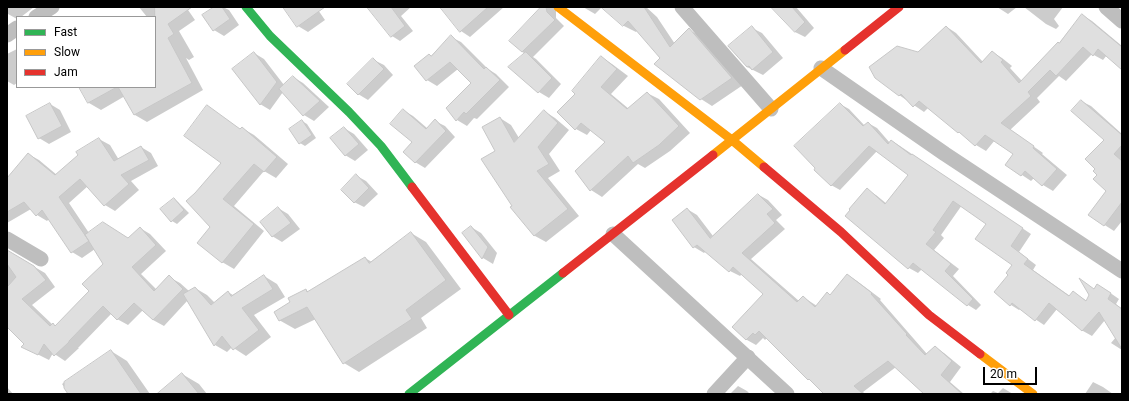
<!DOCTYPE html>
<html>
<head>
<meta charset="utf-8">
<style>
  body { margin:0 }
  #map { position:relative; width:1129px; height:401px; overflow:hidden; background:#fff; font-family:Roboto,sans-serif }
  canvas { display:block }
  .frame { position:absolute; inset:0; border:8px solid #000; pointer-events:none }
  .legend { position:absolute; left:16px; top:16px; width:140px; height:72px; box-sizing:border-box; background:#fff; border:1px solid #999; margin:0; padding:5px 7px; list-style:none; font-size:12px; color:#000 }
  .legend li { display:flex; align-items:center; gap:8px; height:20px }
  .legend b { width:20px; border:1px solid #999 }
  .scale { position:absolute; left:983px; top:367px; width:54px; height:18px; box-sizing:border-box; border:2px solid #000; border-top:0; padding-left:5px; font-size:12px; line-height:14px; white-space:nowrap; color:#000; -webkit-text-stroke:3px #fff; paint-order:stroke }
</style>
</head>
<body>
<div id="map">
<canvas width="1129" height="401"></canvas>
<div class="frame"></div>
<ul class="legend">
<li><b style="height:5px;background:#30b455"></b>Fast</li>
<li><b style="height:5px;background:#ff9f0a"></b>Slow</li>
<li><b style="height:5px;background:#e5322d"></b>Jam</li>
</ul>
<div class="scale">20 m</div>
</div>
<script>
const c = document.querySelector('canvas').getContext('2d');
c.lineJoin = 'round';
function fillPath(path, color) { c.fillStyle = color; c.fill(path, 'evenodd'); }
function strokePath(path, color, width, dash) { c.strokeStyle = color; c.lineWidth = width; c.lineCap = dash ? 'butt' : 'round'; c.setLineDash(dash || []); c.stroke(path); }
const shadow = new Path2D(`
  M7,7H34L21,17H17V19L8,14L7,12Z
  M139,7H186L195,20L179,31L194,57L189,60L186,58L203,90L147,122L135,115L125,96L101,110L89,103L80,87H155V17H147Z
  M215,7H223L229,10L239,25L224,36L214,30L203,16Z
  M294,7H316L325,20L308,32L298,26Z
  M376,7H411L401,16L413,31L400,41L392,36Z
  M441,7H504L470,37L461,31Z
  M543,7H556V18L564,26L533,57L536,59L561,84L549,98L539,92L526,54L522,52Z
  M583,7H602L595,14Z
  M602,7H646L657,17L675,44L689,30L701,36L743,85L712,106L701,99L637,31L636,32L624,26Z
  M773,7H796L814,28L805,37L795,32Z
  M997,7H1017L1008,14Z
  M1024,7H1063L1054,19L1059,26L1056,29L1046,24Z
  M1082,15L1092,21L1122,46V68L1107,55L1103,60L1092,54L1066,81L1059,76L1037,98L1040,102L1010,130L1043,153L1042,154L1067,175L1053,191L1043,185L1034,178L1031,181L1007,165L1015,154L995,140L986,151L976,145L928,108L924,112L899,95L918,53L947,27L956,33L983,62L992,52L1002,58L1012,66L1010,68L1022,81L1060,44Z
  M752,28L762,33L783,58L763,75L747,67Z
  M451,37L461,42L488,69L496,74L509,87L477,119L474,118L467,126L457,120L472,83L458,69L437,86L427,80L431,56Z
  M17,49V83L14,85L7,81V54Z
  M254,53L264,59L284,85L293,77L303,83L329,107L314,121L304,115L283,92L270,110L260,104Z
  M601,57L612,64L628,76L611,94L629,109L647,93L659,99L690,133L670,151L645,168L638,164L602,197L591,190L576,172L606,142L591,130L587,135L576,129L558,112L577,94Z
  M374,60L384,65L393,75L368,100L358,94Z
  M1081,101L1091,106L1122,134V221L1114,231L1089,215L1107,190L1098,175L1106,140Z
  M50,104L60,110L71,132L49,144L39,138Z
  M840,104L849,109L865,126L868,123L877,128L890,143L892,141L900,146L1031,234L1019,252L1036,265L1033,270L1070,296L1073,292L1087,301L1090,296L1081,281L1097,293L1106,290L1119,299L1116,304L1122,309V350L1111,343L1116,337L1105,320L1092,336L1083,331L1057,309L1044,325L1020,309L1019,310L1011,305L1010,274L1013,265L987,224L962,205L941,235L944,238L934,250L959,269L953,276L981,305L976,310L968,305L922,269L918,273L909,268L846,216L867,190L876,195L887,204L910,174L877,151L840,190L831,185Z
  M207,106L241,130L242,128L254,135L288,164L276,178L264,171L234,206L264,231L234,269L222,262L211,227L223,163Z
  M403,110L413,116L427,128L435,121L445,126L455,137L425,168L415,162L414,142Z
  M544,111L555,118L569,130L549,154L560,171L548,178L579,216L546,242L535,236L512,207L513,206L496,151L500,118L511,125L519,138Z
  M302,121L307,124L316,138L305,146L300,143Z
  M344,128L354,134L368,150L355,161L345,155Z
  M99,139L110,145L119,160L141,147L151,153L158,166L131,181L139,190L115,211L105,205L88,186L69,203L89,233L128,239L140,228L150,234L166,251L141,274L157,290L169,277L180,283L189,291L195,288L207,295L215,303L228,292L233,295L264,276L277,284L285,297L254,315L271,337L246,356L232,347L227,352L215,345L188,300L164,326L153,320L143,310L128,325L117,319L112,313L78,348H79L65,361L53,353L49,360L33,352L7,326V251L45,273L55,287L32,305L53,325L56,326L91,291L104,264L95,249L82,258L72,252L49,219L47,221L37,215L31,209L7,223V180L28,154L39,160L57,175Z
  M357,176L366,181L378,194L364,207L354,202Z
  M759,195L768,200L782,215L776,220L785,229L751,259L799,301L803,297L817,306L831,296L848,275L857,281L881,299L880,300L927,354L935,347L944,353L961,367L950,382L964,394H928L896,367L863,392L865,394H825L813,382L808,379L767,338L765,340L763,338L756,345L747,340L733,327L764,294L742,274L740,276L730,271L706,251L704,253L694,247L673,220L687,209L697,215L713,236Z
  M174,199L178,202L189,213L177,224L172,221Z
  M278,208L288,214L300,229L282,242L272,236Z
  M471,227L481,233L497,253L493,264L483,258L464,233Z
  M411,233L426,242L461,289L421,318L427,328L359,372L344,363L316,319L295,329L279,320L306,290L309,292L365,258L372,262Z
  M111,351L127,361L150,394H69L62,384Z
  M182,374L199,384L207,394H159Z
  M1093,382L1103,387L1113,394H1085Z
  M738,386L747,391L750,394H730Z
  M7,387L13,394H7Z
  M1003,388L1013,394H990L993,391L998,393Z`);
const building = new Path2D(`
  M155,7H192L168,24L174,34L168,38L192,83L134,115L118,87H155Z
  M214,7H222L230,19L213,31L202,15Z
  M283,7H325L297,27Z
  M367,7H391L405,26L391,37Z
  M440,7H488L460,32Z
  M541,7H546L547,12L555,20L522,52L509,41Z
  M601,7H644L670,47L689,28L732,78L700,100L654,64L660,58L628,21L623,26Z
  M771,7H792L805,22L795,32Z
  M1082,14L1122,47V70L1098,49L1093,56L1083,47L1056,76L1050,70L1028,92L1031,96L1001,123L1034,146L1033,148L1057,169L1042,186L1025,171L1021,176L1005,165L1013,154L985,135L975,146L959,132L958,133L919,101L913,107L901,94L899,96L875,78L869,67L897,46L918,52L946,26L981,63L992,51L1003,60L1001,62L1019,83L1058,42L1059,43Z
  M752,26L773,52L752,70L749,66L747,67L728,46Z
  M451,35L484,69L486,67L500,80L466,114L464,112L456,121L446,108L471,83L450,62L426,81L414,66L429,54L431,56Z
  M254,52L277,82L260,105L232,69Z
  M526,52L552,78L538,93L508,67Z
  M601,56L617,69L601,87L627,109L647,92L679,126L659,145L633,163L628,156L590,191L575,171L605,142L581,123L575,130L557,112L575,94L572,91Z
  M373,58L384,69L358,95L347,84Z
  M293,76L320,101L303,116L279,89Z
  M79,87H117L88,103Z
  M1081,100L1122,135V145L1114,154L1122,161V202L1104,226L1088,215L1106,191L1093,179L1097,175L1093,171L1095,169L1085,159L1104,140L1071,111Z
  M50,103L62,126L38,139L26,116Z
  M840,103L863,126L868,122L888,144L891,140L911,155L912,154L1023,228L1011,246L1028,259L1024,264L1069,296L1073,291L1086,301L1089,295L1079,278L1094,289L1097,284L1111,293L1108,299L1122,309V349L1099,312L1082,331L1049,303L1035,321L1012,303L1010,306L994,292L1008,275L1006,273L1012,265L975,239L986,224L953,201L933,230L936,232L926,244L951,264L945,271L973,299L967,306L913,263L908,269L845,216L850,210L849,209L867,188L885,204L908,175L869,146L831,186L814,170L815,168L794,146Z
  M207,105L240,129L242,127L277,157L264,172L254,164L223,199L254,224L222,263L197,243L210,227L186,201L195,193L221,163L184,136Z
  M403,109L426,129L435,119L446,131L415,163L403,152L412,142L390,124Z
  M544,110L558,123L538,147L549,164L537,171L568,209L534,236L510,207L512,206L481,159L495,151L482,127L500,117L514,142Z
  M302,120L312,135L299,144L289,129Z
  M344,127L359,144L345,156L330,138Z
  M99,138L114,161L141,146L149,160L121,175L129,184L104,206L80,179L59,197L89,241L71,253L42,210L36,216L24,202L7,212V178L28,153L55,175L78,155L76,152Z
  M356,174L369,188L354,203L341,190Z
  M758,194L773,209L767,214L775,223L742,253L797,302L803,296L815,307L827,292L830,295L847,274L872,293L871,294L907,334L906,335L925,355L935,346L952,361L941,375L962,394H924L888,361L854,386L863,394H824L809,379L808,380L759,331L755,335L753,333L746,340L732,327L763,294L733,267L729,272L697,245L693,248L672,220L687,208L710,238Z
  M174,198L184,210L171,222L160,209Z
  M278,207L291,223L272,237L260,222Z
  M103,222L128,238L140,227L156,245L132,267L154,291L169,275L183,289L153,320L134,303L117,320L103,306L69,341V342L54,356L44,344L38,355L21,347L24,344L7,327V284L8,286L16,277L7,264V250L34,266L46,280L22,299L50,326L53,323L55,326L89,291L82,284L103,264L85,235Z
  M471,226L488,247L482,259L462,233Z
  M411,232L446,280L406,310L412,319L343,364L307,307L279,321L274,312L290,302L288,298L306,289L307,292L365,257L369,263Z
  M264,275L273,289L242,308L259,330L233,350L222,336L214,346L183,294L195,287L211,305L228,291L231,296Z
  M111,350L141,394H68L64,388V382Z
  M182,373L199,394H157Z`);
const street = new Path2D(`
  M682,7L771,109
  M1106,7L1122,21
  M36,17L52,7
  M7,35L17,28
  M821,68L945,154L1122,271
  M613,234L787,394
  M7,239L41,259
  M714,394L748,357`);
const fast = new Path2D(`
  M246,7L270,36L349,112L381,146L412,187
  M409,394L563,273`);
const slow = new Path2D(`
  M558,7L732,140L764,167
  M713,155L845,50
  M980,354L1033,394`);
const jam = new Path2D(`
  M845,50L899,7
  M764,167L841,232L929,315L980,354
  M412,187L509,315
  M563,273L713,155`);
fillPath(shadow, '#0003');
fillPath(building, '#dfdfdf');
strokePath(building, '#c7c7c7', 1);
strokePath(street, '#bebebe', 15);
strokePath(fast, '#30b455', 9);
strokePath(slow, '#ff9f0a', 9);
strokePath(jam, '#e5322d', 9);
</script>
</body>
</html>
